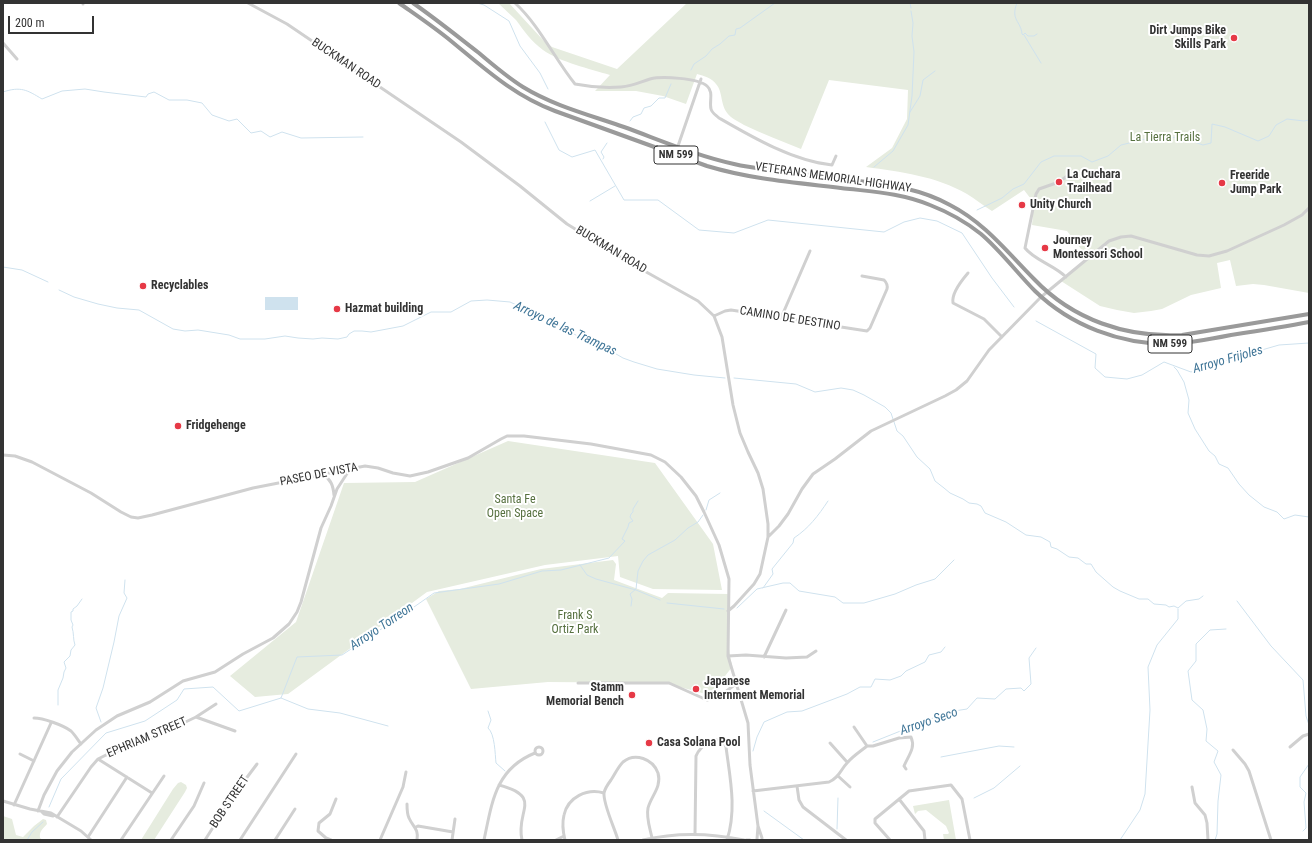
<!DOCTYPE html>
<html>
<head>
<meta charset="utf-8">
<style>
  body { margin:0 }
  #map { position:relative; width:1312px; height:843px; overflow:hidden; background:#fff; font-family:"Roboto Condensed",sans-serif }
  canvas { display:block }
  .frame { position:absolute; inset:0; border:4px solid #333; pointer-events:none }
  .scale { position:absolute; left:8px; top:16px; width:86px; height:18px; box-sizing:border-box; border:2px solid #333; border-top:0; padding-left:5px; font-size:12px; line-height:14px; white-space:nowrap; color:#333; -webkit-text-stroke:3px #fff; paint-order:stroke }
</style>
</head>
<body>
<div id="map">
<canvas width="1312" height="843"></canvas>
<div class="frame"></div>
<div class="scale">200 m</div>
</div>
<script>
const c = document.querySelector('canvas').getContext('2d');
c.lineJoin = 'round';
function fillPath(path, color) { c.fillStyle = color; c.fill(path, 'evenodd'); }
function strokePath(path, color, width, dash) { c.strokeStyle = color; c.lineWidth = width; c.lineCap = dash ? 'butt' : 'round'; c.setLineDash(dash || []); c.stroke(path); }
function label(font, color, halo, rows, align = 'center') {
  c.font = font + ' "Roboto Condensed",sans-serif'; c.lineWidth = 4; c.setLineDash([]); c.textBaseline = 'middle'; c.strokeStyle = halo; c.fillStyle = color; for (const [text, x, y, turn = 0] of rows) {
    c.save(); c.translate(x, y); c.rotate((+turn || 0) * Math.PI / 180); c.textAlign = isNaN(turn) ? turn : align; if (halo) c.strokeText(text, 0, 0); c.fillText(text, 0, 0); c.restore();
  }
}
const green = new Path2D(`
  M498,3H509L544,41L552,47L617,69L687,3H1309V293L1264,285L1253,284L1236,286L1230,260L1217,263L1221,288L1191,295L1162,309L1151,311L1134,313L1117,310L1100,306L1061,281L1088,258L1067,231L1032,225L1034,203L1024,190L992,211C984,206 975,199 967,194C936,176 901,172 866,167L892,148L907,119L908,90L829,80L801,149C782,141 763,134 744,125C740,122 734,120 731,117C719,107 724,93 716,84C712,78 704,76 697,74L686,104L663,96L636,91H595L610,75C590,69 560,62 543,50C532,42 524,31 516,20C510,14 504,9 498,3Z
  M508,441L655,463L713,544L722,590L653,589L620,577L618,556L545,565L427,592L288,694L255,697L230,676L296,622L344,483L415,482Z
  M613,560L616,564L614,580L662,598L668,593L729,594L728,642L732,667L715,689L706,694L665,683L548,682L471,689L426,599L439,591L460,589L541,569Z
  M181,782L186,785L187,788L185,792L154,840H141L173,789L178,783Z
  M949,800L956,840H944L943,834H948L949,833L946,826L926,810L918,811L915,814L913,806Z
  M3,816L12,819L16,835L23,837L34,826L43,819L46,820L47,824C43,829 39,831 40,838L43,840H3Z`);
const water = new Path2D(`
  M265,297H298V310H265Z`);
const stream = new Path2D(`
  M477,3L484,5L509,21L520,46L540,73L548,89
  M910,3L911,8
  M1017,3C1010,20 1021,21 1022,34L1023,35L1025,33L1028,36H1034L1037,34
  M1024,35L1041,63
  M691,70L694,64L706,56L712,49L720,44L729,36L735,35L736,29L740,28L775,3
  M3,92C21,86 27,90 42,99L62,91L85,89L104,92L146,97L148,94L154,92L169,100H187L202,103L212,115L229,121L237,119L251,133L261,131L270,137L282,132L301,138L363,137
  M910,112L920,96L923,80L935,71
  M630,121L633,117L641,114L644,108L651,106L659,98H665L671,84
  M545,122L559,150L572,157L595,150L624,200H658L699,230L734,233L768,220L884,232L904,222L920,218L937,221L962,233L992,278L1014,307
  M603,159L604,157L601,152L607,143
  M874,167L893,151L908,125L912,96L914,52L912,36L913,23L911,11
  M590,201L615,186
  M977,210L1002,198L1013,189L1024,184L1041,162L1054,156H1081L1092,162L1108,156L1121,145L1158,136L1168,138L1180,137L1203,145L1211,143L1212,124L1225,127L1258,141L1269,136L1276,125L1287,119L1304,121L1309,120
  M3,267L22,270L48,282
  M59,290L74,297L98,304L117,308L139,310L173,329L185,331L198,330L229,335L240,339H265L285,336L298,338L313,339L322,338L338,339L347,337L349,334L354,331H362L371,332L403,326L431,312H451L471,301L487,300L510,302L558,324L579,337L611,351L623,358L634,362L657,369L694,375L725,378
  M1036,321L1096,354L1095,368L1105,377L1127,379L1142,375L1164,362L1191,372L1234,358L1279,345L1309,343
  M1174,367L1177,370L1184,382L1189,400L1188,413L1195,429L1209,451L1215,456L1219,464L1228,468L1239,484L1249,495L1264,507L1277,512L1284,519L1295,515L1309,517
  M734,378L796,384L815,392L841,388L853,390L864,395L885,407L891,413L897,431L903,436L917,457L930,469L935,481L944,488L950,493L963,499L969,503L977,504L981,506L985,513L1006,522L1026,535L1041,537L1050,542L1051,547L1057,549L1069,557L1078,558L1086,564H1091L1096,572L1113,587L1120,591L1139,599H1148L1154,604L1166,605L1169,607L1174,606L1178,608L1186,601L1199,599L1203,596
  M706,510L709,500L720,493
  M580,565L587,575L596,579L636,590L660,600
  M763,588L773,574L772,569L793,543L794,538C809,528 818,516 828,501
  M1237,601L1271,646L1303,680L1306,716L1309,725
  M667,603L724,609
  M631,606L632,599L630,594L636,589L638,571L643,561L648,555L675,540L688,528L698,522L703,515
  M737,608L757,589L783,583H790L799,591L835,597L843,603H864L895,594L916,585L935,579L954,560
  M281,698L308,709L340,713L388,726
  M58,705V690L63,678L64,672L66,668L64,662L70,656L71,650L75,645C73,640 74,633 72,627L73,625L71,620V612L73,611V609L77,606L82,599
  M488,711L491,720L488,728C495,734 495,754 496,763L505,771
  M101,722L96,708L103,688L114,642L119,616L127,598L124,593L125,580
  M873,742L948,712L967,709L977,698L995,699L1006,689L1021,688L1024,691L1031,684L1029,658L1036,648
  M753,751L757,737L764,722L787,712L802,711L847,694L860,687H871L875,679L890,680L901,676L906,671L925,662L929,655L941,652L945,647
  M941,757L999,746L1014,747
  M974,798L994,788L1020,766
  M49,807L61,779L106,733L145,721L177,700L184,689L213,687L239,711L281,698L297,657L342,655L404,614L434,593L499,584L542,571L561,570L609,558L625,541L622,539L628,527L629,523L633,521L630,517L631,514L633,512V509L638,501
  M764,811L804,840
  M837,829L838,798
  M1303,831L1306,828L1304,802L1306,793L1300,787V777L1309,764
  M838,839V840
  M27,840L32,832L43,822
  M1120,840L1140,810L1145,794L1150,710L1148,667L1157,645L1178,619V609
  M1215,840L1217,834L1218,801L1221,775L1214,762L1218,751L1206,741L1207,729L1203,710L1192,700L1188,671L1196,661V644L1210,630L1226,629`);
const minor = new Path2D(`
  M83,3V4
  M248,3L287,24L461,142L520,186L567,224L632,264L698,301L714,316L722,337L733,405L740,433L748,452L758,473L763,489L768,524V537L760,574L754,584L734,606L728,611
  M515,3C540,26 554,58 575,84C590,87 606,88 621,87C633,86 640,82 650,79C662,76 698,78 707,86C714,92 709,101 711,109C712,113 716,115 719,118C752,137 793,161 832,165L836,156
  M3,43L17,59
  M678,146L701,79
  M968,273C962,280 951,293 953,303L984,319L1002,337
  M1066,277C1054,265 1034,260 1025,248L1036,194L1039,189L1059,182L1070,174
  M714,316L725,311L731,310L867,331L870,328L887,289C888,285 887,283 884,280L862,276
  M781,318L810,251
  M3,455L15,456L32,462L91,493L121,512L131,517L138,518L152,515L253,488L365,466L378,468L393,473L410,476L428,472L468,458L501,439L507,436H524L591,444L651,455L665,462L681,477L696,496L704,512L719,545L729,579L728,656L748,723L750,765L758,826L757,839
  M323,474C331,480 333,485 334,495
  M768,537L779,526L788,514L802,489L813,474L835,459L871,431L945,396L956,390L967,381L989,350L1041,297L1109,241L1121,237L1131,236L1197,255L1209,256L1227,251L1284,225L1302,215L1309,208
  M728,656L746,655L786,658L807,657L816,651
  M764,657L786,610
  M578,683H669L707,700L720,696L737,683
  M196,717L235,731
  M34,718C43,718 63,725 71,731C75,735 78,740 81,744
  M830,743L847,762
  M867,746H873L899,738L911,737C916,748 908,756 904,766L906,769
  M535 751a4 4 0 1 1 8 0a4 4 0 1 1-8 0Z
  M1290,747L1303,736L1309,734
  M1233,750L1245,764L1249,771L1271,840
  M20,754L34,761
  M98,759L152,793
  M838,776L850,787
  M499,785C544,797 515,811 522,840
  M797,786L799,800L803,807L846,840
  M1192,787L1195,803L1205,815L1207,823L1208,840
  M753,791L829,782C840,777 840,770 848,762C853,756 861,751 867,746L854,727
  M899,799L924,831L925,840
  M3,801L30,809L51,813L81,831L91,840
  M407,804C407,809 407,814 409,818C413,827 419,829 417,840
  M14,805L51,723
  M38,811L44,795L57,771L72,752L96,730L117,716L150,702L183,681L215,672L243,654L273,638L289,624L297,612L301,602L321,528L331,506L337,489L350,469
  M42,812L44,814L53,816
  M57,817L91,767L98,759L106,755L154,737L196,717L216,704
  M758,826L762,838
  M416,827L418,826L453,832
  M695,834L696,756C700,745 720,731 726,747C730,778 737,809 727,840
  M88,837L127,777
  M121,840L164,776
  M171,840L194,806L204,783
  M205,840L240,785L242,784L257,764
  M240,840L296,754
  M275,840L295,809
  M331,840L326,838L318,831L319,823L330,814L336,799
  M380,840L403,787L406,772
  M452,840L455,819
  M484,840C492,803 495,769 535,753
  M556,840L564,836
  M565,840C563,832 562,823 564,815C568,797 587,788 604,793
  M618,840C615,829 603,804 604,793C605,788 608,784 611,780C615,774 618,767 623,762C635,752 653,759 658,773C662,787 651,796 648,808C646,818 650,828 652,838
  M643,840C677,832 710,833 744,840
  M746,840H750
  M890,840L875,823V819L909,791L951,785L962,799L970,840`);
const highway = new Path2D(`
  M399,3C416,15 434,27 451,41C484,68 514,96 555,111L707,166C753,180 802,183 850,189C877,192 904,194 930,205C948,212 966,222 981,234C1001,251 1017,273 1035,291C1071,326 1120,344 1169,344C1190,343 1211,339 1231,335C1257,331 1283,327 1309,322
  M413,3C436,19 457,36 479,53C493,65 507,77 523,87C554,106 590,115 624,127C660,140 697,156 734,164C750,168 766,169 781,171C807,175 833,178 859,181C891,185 921,189 950,205C985,223 1007,252 1034,279C1073,320 1127,338 1182,335L1309,314`);
const markers = [
  [1234,38,4,"#e63946"],
  [1059,182,4,"#e63946"],
  [1222,183,4,"#e63946"],
  [1022,205,4,"#e63946"],
  [1045,248,4,"#e63946"],
  [143,286,4,"#e63946"],
  [337,309,4,"#e63946"],
  [178,426,4,"#e63946"],
  [696,689,4,"#e63946"],
  [632,695,4,"#e63946"],
  [649,743,4,"#e63946"]
];
const shields = [
  [676,155,44],
  [1170,344,44]
];
const shieldNames = [
  ["NM 599",676,155],
  ["NM 599",1170,344]
];
const poiNames = [
  ["Dirt Jumps Bike",1226,31,"right"],
  ["Skills Park",1226,45,"right"],
  ["La Cuchara",1067,175],
  ["Trailhead",1067,189],
  ["Freeride",1230,176],
  ["Jump Park",1230,190],
  ["Unity Church",1030,205],
  ["Journey",1053,241],
  ["Montessori School",1053,255],
  ["Recyclables",151,286],
  ["Hazmat building",345,309],
  ["Fridgehenge",186,426],
  ["Japanese",704,682],
  ["Internment Memorial",704,696],
  ["Stamm",624,688,"right"],
  ["Memorial Bench",624,702,"right"],
  ["Casa Solana Pool",657,743]
];
const streetNames = [
  ["BUCKMAN ROAD",346,64,34],
  ["VETERANS MEMORIAL HIGHWAY",833,178,8],
  ["BUCKMAN ROAD",611,250,31],
  ["CAMINO DE DESTINO",790,319,9],
  ["PASEO DE VISTA",319,475,-11],
  ["EPHRIAM STREET",147,738,-23],
  ["BOB STREET",230,802,-56]
];
const parkNames = [
  ["La Tierra Trails",1165,138],
  ["Santa Fe",515,500],
  ["Open Space",515,514],
  ["Frank S",575,616],
  ["Ortiz Park",575,630]
];
const waterNames = [
  ["Arroyo de las Trampas",565,329,25],
  ["Arroyo Frijoles",1228,360,-16],
  ["Arroyo Torreon",382,627,-34],
  ["Arroyo Seco",929,722,-19]
];
fillPath(green, '#e6ecdf');
fillPath(water, '#cfe2ee');
strokePath(stream, '#cfe2ee', 1);
strokePath(minor, '#d0d0d0', 3);
strokePath(highway, '#9a9a9a', 4);
for (const [x, y, r, color] of markers) { const dot = new Path2D(); dot.arc(x, y, r, 0, 2 * Math.PI); c.fillStyle = color; c.fill(dot); strokePath(dot, '#fff', 1.5); }
for (const [x, y, w] of shields) { const box = new Path2D(); box.roundRect(x - w / 2, y - 9, w, 18, 3); c.fillStyle = '#fff'; c.fill(box); strokePath(box, '#333', 1); }
label('bold 11px', '#333', null, shieldNames);
label('bold 12px', '#333', '#fff', poiNames, 'left');
label('12px', '#333', '#fff', streetNames);
label('12px', '#56703f', '#fff', parkNames);
label('italic 13px', '#3f7597', '#fff', waterNames);
</script>
</body>
</html>
